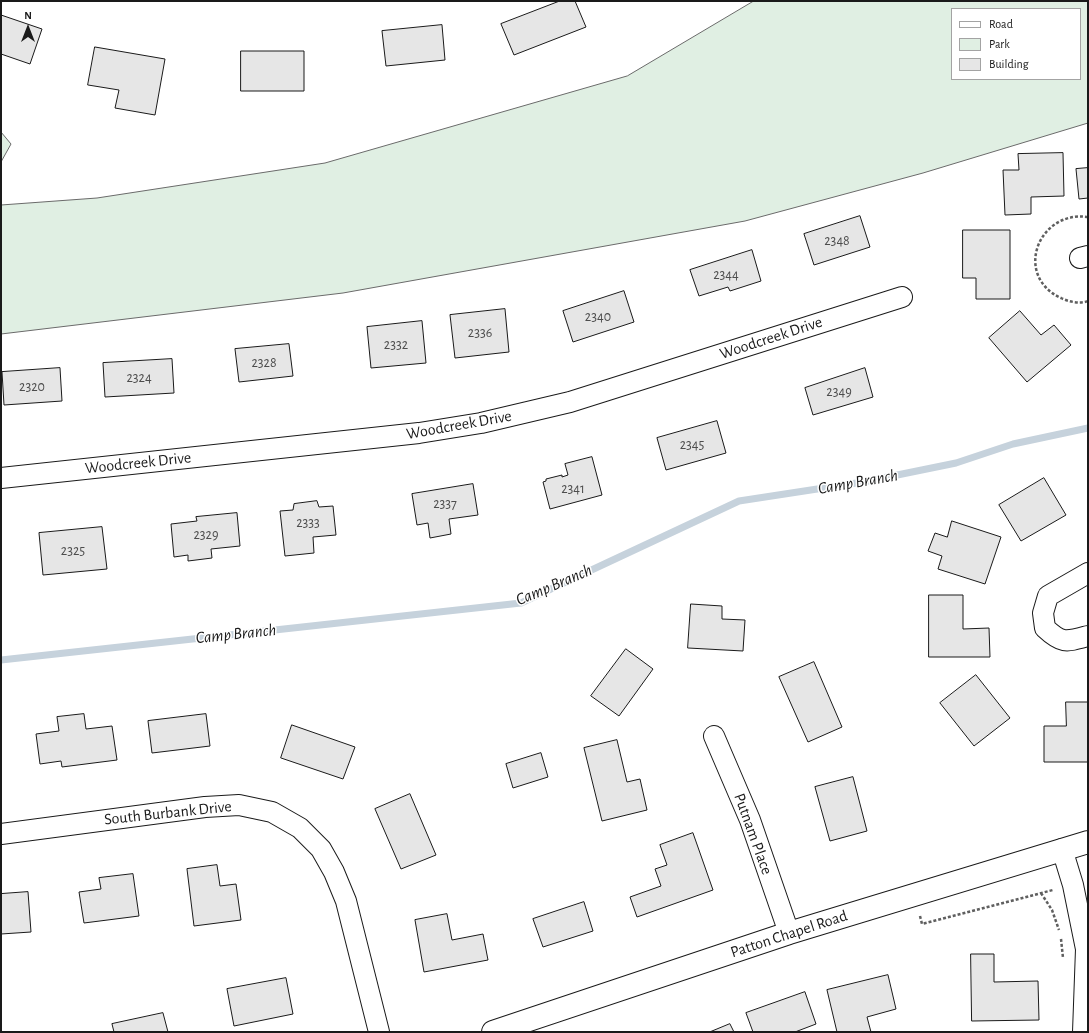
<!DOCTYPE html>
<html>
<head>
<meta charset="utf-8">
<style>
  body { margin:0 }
  #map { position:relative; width:1089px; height:1033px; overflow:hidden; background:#fff; font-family:"Alegreya Sans",sans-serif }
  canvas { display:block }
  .frame { position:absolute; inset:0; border:2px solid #1a1a1a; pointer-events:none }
  .legend { position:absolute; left:951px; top:8px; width:130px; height:72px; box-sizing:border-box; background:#fff; border:1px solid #a3a3a3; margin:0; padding:5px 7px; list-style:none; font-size:12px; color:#1a1a1a }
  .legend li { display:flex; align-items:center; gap:8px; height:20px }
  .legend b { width:20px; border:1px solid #a3a3a3 }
  .north { position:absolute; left:8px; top:8px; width:40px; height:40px; -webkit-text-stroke:3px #fff; paint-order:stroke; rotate:0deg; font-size:11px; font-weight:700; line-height:16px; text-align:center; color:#1a1a1a }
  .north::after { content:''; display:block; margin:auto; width:14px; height:18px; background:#1a1a1a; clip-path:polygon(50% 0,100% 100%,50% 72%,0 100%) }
</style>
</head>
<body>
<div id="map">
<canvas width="1089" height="1033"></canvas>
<div class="frame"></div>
<ul class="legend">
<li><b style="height:5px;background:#fff"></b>Road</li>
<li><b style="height:11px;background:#e0efe3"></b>Park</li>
<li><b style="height:11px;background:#e6e6e6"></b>Building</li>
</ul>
<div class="north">N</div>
</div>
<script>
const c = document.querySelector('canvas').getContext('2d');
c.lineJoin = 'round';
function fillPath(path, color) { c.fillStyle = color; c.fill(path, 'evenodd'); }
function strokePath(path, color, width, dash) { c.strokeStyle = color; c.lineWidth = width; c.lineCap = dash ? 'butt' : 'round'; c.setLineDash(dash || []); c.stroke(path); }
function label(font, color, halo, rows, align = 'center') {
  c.font = font + ' "Alegreya Sans",sans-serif'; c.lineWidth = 3; c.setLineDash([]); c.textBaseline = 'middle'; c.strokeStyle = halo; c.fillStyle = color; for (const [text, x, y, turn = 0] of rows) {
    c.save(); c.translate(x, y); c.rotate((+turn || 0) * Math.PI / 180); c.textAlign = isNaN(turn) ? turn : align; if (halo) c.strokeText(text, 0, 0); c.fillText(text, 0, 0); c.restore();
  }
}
const green = new Path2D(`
  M754,1H1088V123L923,173L745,221L343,293L1,334V205L97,198L325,163L627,76ZM952,9H1080V79H952Z
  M1,132L11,144L1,162Z`);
const stream = new Path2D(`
  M1,660L521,603L739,501L863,482L956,463L1013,444L1088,428`);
const building = new Path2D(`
  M560,1H575L586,27L514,55L501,24Z
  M1,15L42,29L30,64L1,54Z
  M442,25L445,60L386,66L382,31Z
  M95,47L165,59L155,115L115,108L119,90L88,85Z
  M241,51H304V91H241Z
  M1063,153L1064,196L1031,197V214L1005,215L1003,170H1019L1018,154Z
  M1088,168V198L1079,199L1076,169Z
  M860,216L870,247L814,265L804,234Z
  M963,230H1010V299H976V278H963Z
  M752,250L761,281L730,291L728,287L699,296L690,270Z
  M624,291L634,322L573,342L563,311Z
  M505,309L509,352L455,358L450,315Z
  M1020,311L1041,335L1054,325L1071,345L1027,382L989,338Z
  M422,321L426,363L371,368L367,327Z
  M289,344L293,376L239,382L235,349Z
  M172,359L174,393L105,397L103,363Z
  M60,368L62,401L4,405L2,372Z
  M865,368L873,397L813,415L805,388Z
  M717,421L726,453L666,470L657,438Z
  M592,457L602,495L550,509L543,482L546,481V479L562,475V477L568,475L565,464Z
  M1044,478L1066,515L1021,541L999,505Z
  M473,484L478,515L449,519L451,534L430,538L428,523L417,525L412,494Z
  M317,501L319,507L333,506L336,535L313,537L314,553L285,556L280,511L293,510L294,504Z
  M237,513L240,546L211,549L212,558L188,561V555L174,557L171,524L197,521L196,517Z
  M952,521L1001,537L985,584L938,569L942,556L928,551L935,533L947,537Z
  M102,527L107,569L43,575L39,533Z
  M929,595H963V629L989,628L990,657H929Z
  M691,604L722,606V619L745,620L743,651L688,648Z
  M626,649L653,669L619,716L591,696Z
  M814,662L842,727L808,742L779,677Z
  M976,675L1010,718L974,746L940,703Z
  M1066,702H1088V762H1044V726H1066Z
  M84,714L86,729L112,726L117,760L62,767L61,761L40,764L36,734L59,731L57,717Z
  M206,714L210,746L152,753L148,721Z
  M292,725L355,747L343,779L281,758Z
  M617,740L627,782L640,779L647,810L602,821L584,748Z
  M541,753L548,777L513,788L506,764Z
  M853,777L867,831L830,841L815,787Z
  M410,794L436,855L401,869L375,809Z
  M693,833L713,890L637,917L630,897L661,886L655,869L667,865L660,845Z
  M217,865L220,886L236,884L241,920L194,926L187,869Z
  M133,874L139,916L84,923L79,892L101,889L99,878Z
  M28,892L31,932L1,934V894Z
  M584,902L593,931L543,947L533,919Z
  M447,914L452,940L483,934L488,960L424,972L415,920Z
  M971,954H994V982L1038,981L1039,1020L972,1021Z
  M888,975L896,1009L867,1017L871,1032H837L827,990Z
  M286,978L293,1014L234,1026L227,989Z
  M805,992L816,1024L795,1032H753L746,1013Z
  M163,1013L168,1032H114L112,1024Z
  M730,1024L734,1032H710Z`);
const path = new Path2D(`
  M1088,217C1038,210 1013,276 1061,298C1069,302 1080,304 1088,301
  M1041,893L1052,910L1059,930
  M920,916L922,924L1053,890
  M1061,939L1063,958`);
const street = new Path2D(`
  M1080,258L1088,256
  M1,478L419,433L481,423L570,402L902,297
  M1088,573L1048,596L1043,613L1045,628C1062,644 1066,642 1088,636
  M714,736L750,820L789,933
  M1,834L205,807L239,805L272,812L300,828L321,849L334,872L346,901L379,1032
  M1062,849L1073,885L1086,949L1083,1032`);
const secondary = new Path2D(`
  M493,1032L789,933L1088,842`);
const numberNames = [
  ["2348",837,241],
  ["2344",726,275],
  ["2340",598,317],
  ["2336",480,333],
  ["2332",396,345],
  ["2328",264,363],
  ["2324",139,378],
  ["2320",32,387],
  ["2349",839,392],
  ["2345",692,445],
  ["2341",573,489],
  ["2337",445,504],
  ["2333",308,523],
  ["2329",206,535],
  ["2325",73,551]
];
const streetNames = [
  ["Woodcreek Drive",771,338,-18],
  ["Woodcreek Drive",459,425,-10],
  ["Woodcreek Drive",138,463,-6],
  ["South Burbank Drive",168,813,-6],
  ["Putnam Place",753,834,70],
  ["Patton Chapel Road",789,934,-18]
];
const waterNames = [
  ["Camp Branch",858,482,-10],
  ["Camp Branch",554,585,-23],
  ["Camp Branch",236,634,-6]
];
fillPath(green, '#e0efe3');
strokePath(green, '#6a6a6a', 1);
strokePath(stream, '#c6d2dc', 7);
fillPath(building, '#e6e6e6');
strokePath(building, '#1a1a1a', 1);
strokePath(street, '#1a1a1a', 22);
strokePath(secondary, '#1a1a1a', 24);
strokePath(path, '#5f5f5f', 2.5, [3, 2]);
strokePath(street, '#fff', 20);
strokePath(secondary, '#fff', 22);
label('14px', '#4d4d4d', null, numberNames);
label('16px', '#1a1a1a', '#fff', streetNames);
label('italic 17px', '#1a1a1a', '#fff', waterNames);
</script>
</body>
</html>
